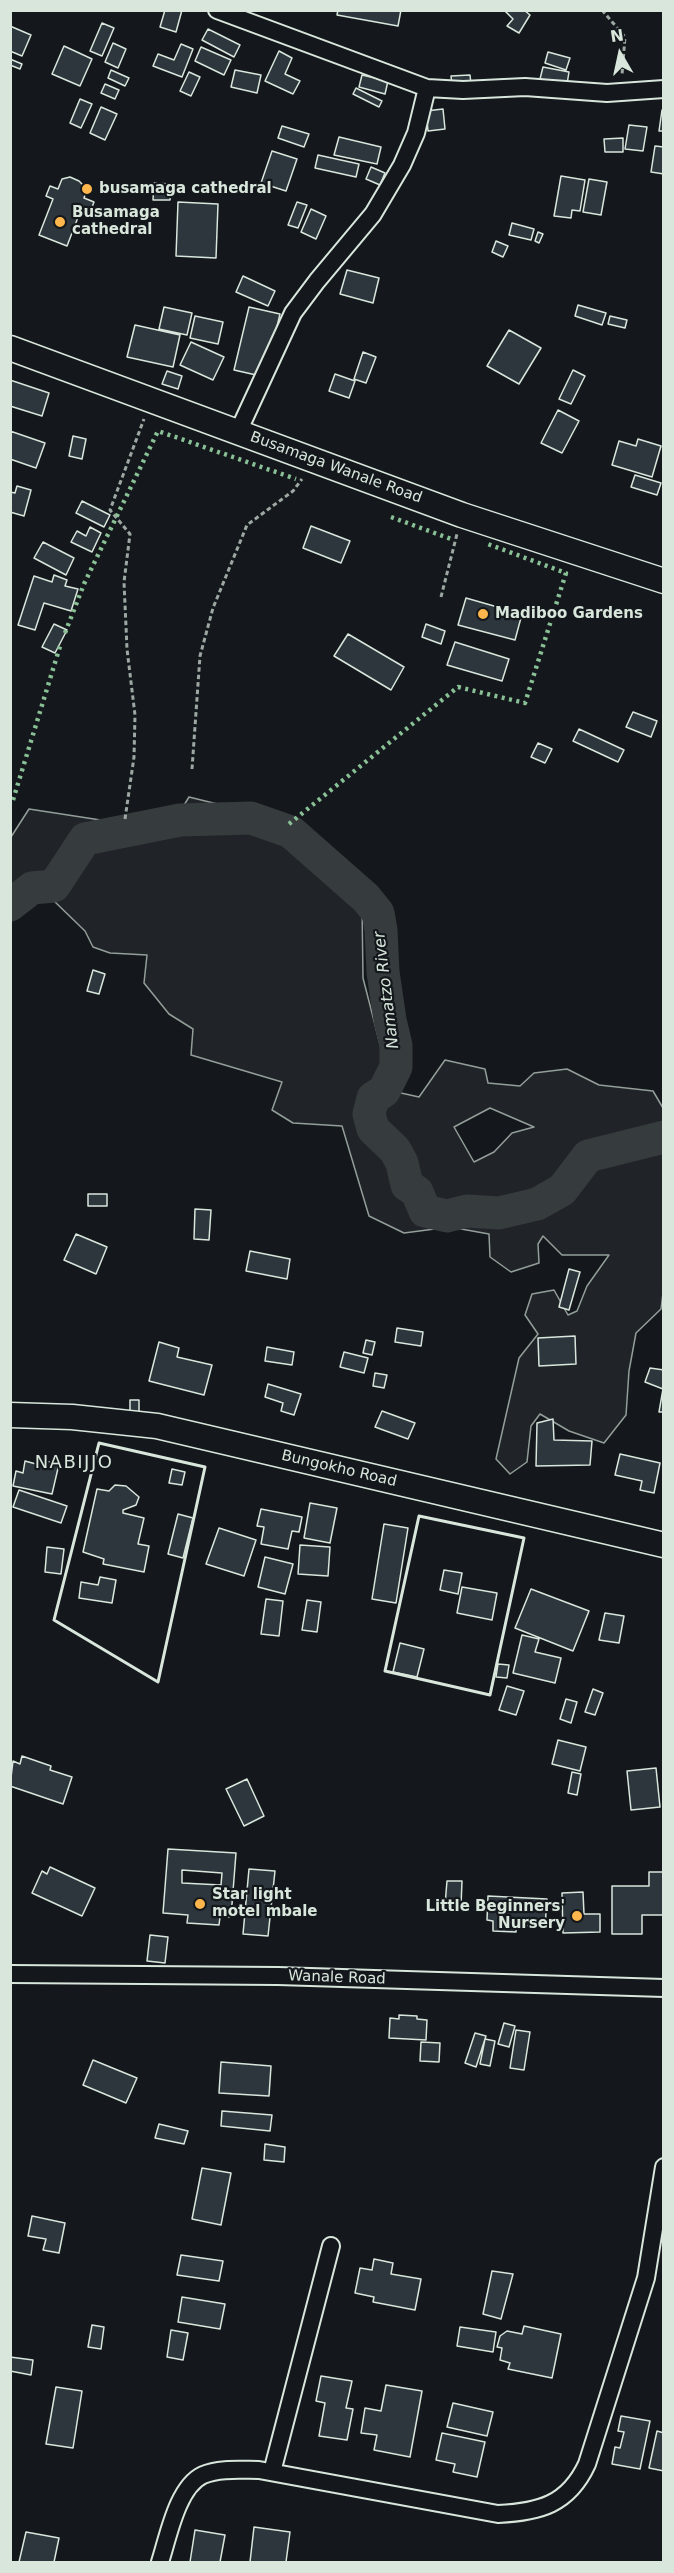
<!DOCTYPE html>
<html>
<head>
<meta charset="utf-8">
<style>
  body { margin:0 }
  #map { position:relative; width:674px; height:2573px; overflow:hidden; background:#14181c; font-family:"DejaVu Sans",sans-serif }
  canvas { display:block }
  .frame { position:absolute; inset:0; border:12px solid #d8e6dc; pointer-events:none }
  .north { position:absolute; left:590px; top:24px; width:60px; height:60px; -webkit-text-stroke:4px #14181c; paint-order:stroke; rotate:351deg; font-size:16px; font-weight:700; line-height:24px; text-align:center; color:#d8e6dc }
  .north::after { content:''; display:block; margin:auto; width:21px; height:27px; background:#d8e6dc; clip-path:polygon(50% 0,100% 100%,50% 72%,0 100%) }
</style>
</head>
<body>
<div id="map">
<canvas width="674" height="2573"></canvas>
<div class="frame"></div>
<div class="north">N</div>
</div>
<script>
const c = document.querySelector('canvas').getContext('2d');
c.lineJoin = 'round';
function fillPath(path, color) { c.fillStyle = color; c.fill(path, 'evenodd'); }
function strokePath(path, color, width, dash) { c.strokeStyle = color; c.lineWidth = width; c.lineCap = dash ? 'butt' : 'round'; c.setLineDash(dash || []); c.stroke(path); }
function label(font, color, halo, rows, align = 'center') {
  c.font = font + ' "DejaVu Sans",sans-serif'; c.lineWidth = 4.5; c.setLineDash([]); c.textBaseline = 'middle'; c.strokeStyle = halo; c.fillStyle = color; for (const [text, x, y, turn = 0] of rows) {
    c.save(); c.translate(x, y); c.rotate((+turn || 0) * Math.PI / 180); c.textAlign = isNaN(turn) ? turn : align; if (halo) c.strokeText(text, 0, 0); c.fillText(text, 0, 0); c.restore();
  }
}
const green = new Path2D(`
  M189,797L274,818L298,830L335,859L362,904L363,978L392,1091L419,1097L445,1060L485,1069L488,1083L520,1086L534,1073L567,1069L599,1085L653,1091L663,1108V1293L661,1309L636,1333L629,1371L626,1415L604,1443L569,1431L540,1414L531,1426L527,1462L510,1474L496,1459L519,1358L538,1334L525,1315L532,1294L554,1290L568,1315L577,1311L587,1286L609,1255H562L543,1236L538,1244L539,1263L511,1272L490,1257L489,1234L450,1227L404,1233L369,1216L342,1126L293,1123L272,1110L282,1082L191,1055L193,1029L169,1014L144,983L147,955L110,953L93,947L85,931L54,901L30,898L11,913V837L29,809L120,823L167,833ZM490,1108L534,1127L512,1133L494,1152L474,1162L454,1127Z`);
const river = new Path2D(`
  M10,905L32,888L54,886L85,839L180,820L251,818L291,832L366,898L378,913L381,930L383,972L390,1020L396,1045V1067L384,1091L373,1098L369,1114L373,1129L395,1150L402,1163L407,1185L417,1192L425,1211L447,1216L467,1211L499,1213L537,1204L562,1190L588,1156L664,1137`);
const building = new Path2D(`
  M165,10H182L176,32L160,27Z
  M338,10H401L398,26L337,15Z
  M504,10H524L530,15L519,33L507,26L513,19Z
  M102,23L114,28L102,56L90,51Z
  M10,26L31,35L22,56L10,51Z
  M208,29L240,45L234,57L202,40Z
  M113,43L126,49L118,68L105,62Z
  M181,44L193,49L182,77L153,66L158,54L174,60Z
  M64,46L92,59L80,86L52,74Z
  M201,47L231,60L224,75L195,61Z
  M279,51L292,58L285,74L300,81L293,94L265,81Z
  M548,52L570,58L566,70L545,63Z
  M10,59L22,64L20,69L10,65Z
  M543,67L569,72L567,84L540,79Z
  M111,70L129,78L125,86L108,78Z
  M235,70L261,75L257,93L231,87Z
  M189,72L200,77L191,96L180,91Z
  M362,75L388,81L385,94L359,87Z
  M470,75L471,84L452,86L451,76Z
  M105,84L119,90L115,99L101,93Z
  M356,88L382,101L379,107L353,94Z
  M80,99L92,104L81,128L70,123Z
  M101,107L117,114L105,140L90,133Z
  M443,109L445,129L428,131L426,111Z
  M662,110H664V131H659Z
  M629,125L647,127L643,151L625,149Z
  M282,126L309,134L304,147L278,138Z
  M339,137L381,147L377,164L334,155Z
  M623,138V152H605L604,139Z
  M655,146L664,147V174L651,172Z
  M272,151L297,159L286,191L261,183Z
  M318,155L359,164L356,177L315,168Z
  M371,167L385,173L380,185L366,179Z
  M561,176L585,180L580,211L572,210L571,218L554,216Z
  M70,177L79,181L87,189L84,198L94,202L91,210L82,207L67,246L39,235L53,199L46,196L50,186L58,189L62,179Z
  M589,179L607,182L601,215L583,212Z
  M154,183L171,184L170,200H153Z
  M178,202L218,204L216,258L176,256Z
  M297,202L307,205L298,228L288,225Z
  M311,209L326,216L316,239L301,232Z
  M512,223L534,229L531,240L509,235Z
  M538,232L543,234L539,243L535,241Z
  M496,241L508,246L503,257L492,252Z
  M347,270L379,278L373,303L340,294Z
  M243,276L275,291L268,306L236,292Z
  M578,305L606,313L602,325L575,316Z
  M164,307L192,313L187,335L159,329Z
  M249,307L280,314L265,377L234,370Z
  M195,316L223,322L218,344L190,338Z
  M610,316L627,320L625,328L608,324Z
  M135,325L180,335L173,367L127,357Z
  M509,330L541,348L519,384L487,366Z
  M191,342L224,357L213,380L180,365Z
  M363,352L376,357L366,383L354,379Z
  M573,370L585,376L571,404L559,399Z
  M167,371L182,376L178,389L162,384Z
  M335,374L355,381L349,398L329,391Z
  M10,380L49,393L42,416L10,406Z
  M558,410L579,421L562,453L541,443Z
  M10,431L45,443L36,468L10,459Z
  M73,436L86,439L82,459L69,456Z
  M638,439L661,446L652,477L612,465L619,441L636,446Z
  M635,475L661,483L657,495L631,487Z
  M17,486L31,490L24,516L10,512V492L15,493Z
  M82,501L110,515L104,527L76,513Z
  M311,526L350,541L341,563L303,548Z
  M90,527L101,533L92,552L71,542L77,531L86,536Z
  M43,542L74,558L66,575L34,558Z
  M54,575L67,580L65,586L78,589L71,611L44,603L35,630L18,625L34,576L52,582Z
  M466,598L522,614L515,640L458,625Z
  M54,624L67,630L55,653L42,647Z
  M426,624L445,631L441,644L422,637Z
  M348,634L404,667L391,690L334,656Z
  M455,642L509,659L502,681L447,665Z
  M633,712L657,721L651,737L626,727Z
  M579,729L624,750L618,762L573,741Z
  M538,743L552,749L545,763L531,757Z
  M93,970L105,974L99,994L87,991Z
  M88,1194H107V1206H88Z
  M195,1209L211,1210L209,1240L194,1239Z
  M76,1234L107,1247L96,1274L64,1260Z
  M250,1251L290,1259L287,1279L246,1271Z
  M569,1269L580,1272L569,1310L559,1307Z
  M397,1328L423,1332L421,1346L395,1342Z
  M575,1336L576,1364L539,1366L538,1338Z
  M366,1340L375,1342L372,1355L363,1353Z
  M159,1342L179,1348L177,1357L212,1365L204,1395L149,1381Z
  M267,1347L294,1352L292,1365L265,1361Z
  M344,1352L368,1358L364,1373L340,1367Z
  M650,1368L664,1370V1412H659L663,1389L645,1382Z
  M375,1373L387,1375L384,1388L373,1386Z
  M268,1384L301,1394L294,1415L281,1411L283,1403L265,1397Z
  M130,1400H139V1419H130Z
  M382,1411L415,1423L408,1439L375,1427Z
  M553,1419L554,1440L592,1441L590,1465L536,1466L537,1423Z
  M620,1454L660,1463L654,1493L640,1490L642,1481L615,1475Z
  M37,1459L59,1464L52,1494L13,1486L16,1471L23,1473L25,1461L36,1464Z
  M172,1469L185,1472L182,1485L169,1483Z
  M115,1485L126,1486L139,1497L136,1505L123,1510V1513L144,1518L138,1544L149,1546L144,1572L103,1564L104,1559L83,1552L97,1489L109,1491Z
  M19,1490L67,1506L61,1523L13,1507Z
  M310,1503L337,1508L330,1543L304,1538Z
  M261,1509L302,1517L299,1532L292,1531L288,1549L261,1544L264,1527L257,1526Z
  M178,1514L193,1518L183,1558L168,1554Z
  M384,1524L408,1528L396,1603L372,1599Z
  M219,1528L256,1540L244,1576L206,1564Z
  M300,1545L330,1547L328,1576L298,1574Z
  M47,1547L64,1549L61,1574L45,1572Z
  M265,1557L293,1564L285,1594L258,1587Z
  M444,1570L462,1573L458,1594L440,1590Z
  M100,1577L116,1580L112,1603L79,1598L81,1582L98,1585Z
  M462,1587L497,1593L492,1620L457,1613Z
  M531,1589L589,1611L573,1651L515,1628Z
  M266,1599L283,1601L279,1636L261,1634Z
  M307,1600L321,1602L317,1632L302,1630Z
  M605,1613L624,1616L619,1643L599,1640Z
  M522,1635L539,1639L535,1652L561,1658L555,1683L513,1673Z
  M400,1643L424,1649L417,1677L393,1672Z
  M498,1664L509,1665L507,1678L496,1677Z
  M507,1686L524,1691L516,1715L499,1710Z
  M593,1689L603,1693L595,1715L585,1712Z
  M566,1699L577,1702L571,1723L560,1719Z
  M558,1740L586,1747L580,1771L552,1764Z
  M22,1756L51,1766L50,1770L72,1777L63,1804L10,1786L13,1761L20,1764Z
  M656,1768L660,1807L631,1810L627,1771Z
  M572,1772L581,1774L577,1795L568,1793Z
  M247,1779L264,1816L244,1826L226,1789Z
  M168,1849L236,1853L231,1917H220L219,1925L187,1923L188,1915L163,1913ZM182,1870L222,1873L221,1885L182,1883Z
  M50,1867L95,1888L82,1916L32,1893L42,1871L47,1874Z
  M249,1869L275,1871L268,1936L243,1934Z
  M649,1872H664V1915H642V1934H612V1886H649Z
  M447,1881H462L461,1906L445,1905Z
  M583,1892L584,1914H600V1932L563,1933L562,1893Z
  M488,1896L547,1899L545,1927L516,1925V1932L493,1931V1921L487,1920Z
  M150,1935L168,1937L165,1963L147,1961Z
  M399,2015L417,2016V2019L427,2020L426,2040L389,2038L390,2018L399,2019Z
  M504,2023L515,2026L509,2047L498,2044Z
  M516,2030L530,2032L524,2070L510,2068Z
  M475,2033L486,2036L476,2067L465,2063Z
  M485,2039L495,2041L490,2066L480,2064Z
  M421,2042L440,2043L439,2062L420,2061Z
  M93,2060L137,2078L126,2103L83,2085Z
  M221,2062L271,2066L269,2096L219,2093Z
  M222,2111L272,2115L270,2131L221,2126Z
  M159,2124L188,2131L184,2144L155,2138Z
  M265,2144L285,2147L284,2162L264,2160Z
  M202,2168L231,2173L221,2225L192,2219Z
  M32,2216L65,2223L59,2253L43,2250L46,2239L28,2236Z
  M181,2255L223,2261L219,2281L177,2275Z
  M374,2259L393,2263L391,2274L421,2279L415,2310L373,2302L374,2297L355,2293L360,2268L372,2270Z
  M492,2271L513,2274L501,2319L483,2314Z
  M182,2297L225,2304L220,2329L178,2322Z
  M92,2325L104,2327L101,2349L88,2347Z
  M524,2326L561,2334L552,2378L508,2369L510,2363L500,2360L502,2348L497,2347L500,2336L507,2331L522,2334Z
  M460,2327L496,2332L493,2352L457,2346Z
  M171,2330L188,2333L183,2360L167,2357Z
  M10,2357L33,2360L31,2375L10,2371Z
  M321,2376L352,2381L346,2408L353,2409L347,2440L319,2436L325,2403L316,2401Z
  M386,2385L422,2391L410,2457L374,2450L377,2435L361,2433L365,2408L381,2411Z
  M56,2387L82,2391L73,2448L46,2444Z
  M453,2403L493,2412L487,2436L447,2427Z
  M621,2416L650,2421L640,2469L612,2464L615,2447L620,2448L624,2432L618,2431Z
  M657,2431L664,2433V2471L649,2468Z
  M442,2433L485,2442L477,2477L453,2472L455,2464L436,2460Z
  M254,2527L290,2532L286,2562H250Z
  M195,2530L225,2535L220,2562H190Z
  M26,2532L59,2538L54,2562H19Z`);
const path = new Path2D(`
  M602,10L625,37L622,75
  M441,597L457,534
  M192,769L200,656L213,608L247,525L293,491L302,479
  M125,819L134,757L135,715L127,649L124,582L130,534L110,510L144,419`);
const street = new Path2D(`
  M217,10L427,88L463,90L525,87L607,93L664,89
  M238,432L293,313L317,281L373,214L402,165L416,133L427,88
  M10,1974L278,1976L664,1988
  M272,2472L331,2246
  M160,2562C168,2538 177,2487 203,2475C219,2468 241,2470 259,2470L498,2514C539,2512 568,2505 587,2464L646,2278L664,2167`);
const secondary = new Path2D(`
  M10,348L462,515L664,581
  M10,1415L72,1417L157,1426L664,1545`);
const hedge = new Path2D(`
  M391,517L451,539
  M65,633L84,584L158,431L296,479
  M13,800L61,643
  M289,824L458,687L525,703L566,573L485,543`);
const wall = new Path2D(`
  M99,1443L205,1467L158,1682L54,1620Z
  M419,1516L524,1538L490,1695L385,1671Z`);
const markers = [
  [87,189,6,"#ffb74d"],
  [60,222,6,"#ffb74d"],
  [483,614,6,"#ffb74d"],
  [200,1904,6,"#ffb74d"],
  [577,1916,6,"#ffb74d"]
];
const poiNames = [
  ["busamaga cathedral",99,189],
  ["Busamaga",72,213],
  ["cathedral",72,230],
  ["Madiboo Gardens",495,614],
  ["Star light",212,1895],
  ["motel mbale",212,1912],
  ["Little Beginners'",565,1907,"right"],
  ["Nursery",565,1924,"right"]
];
const streetNames = [
  ["Busamaga Wanale Road",336,468,20],
  ["Bungokho Road",339,1469,13],
  ["Wanale Road",337,1978,2]
];
const waterNames = [
  ["Namatzo River",387,990,-97]
];
const quarterNames = [
  ["NABIJJO",74,1463]
];
fillPath(green, '#202428');
strokePath(green, '#939e99', 1.5);
strokePath(river, '#363b3e', 33);
fillPath(building, '#2c363c');
strokePath(building, '#d8e6dc', 1.5);
strokePath(street, '#d8e6dc', 20);
strokePath(secondary, '#d8e6dc', 27);
strokePath(path, '#9da8a2', 3, [4.5, 3]);
strokePath(street, '#14181c', 16);
strokePath(secondary, '#14181c', 24);
strokePath(hedge, '#8ac095', 4.5, [3, 4.5]);
strokePath(wall, '#d8e6dc', 3);
for (const [x, y, r, color] of markers) { const dot = new Path2D(); dot.arc(x, y, r, 0, 2 * Math.PI); c.fillStyle = color; c.fill(dot); strokePath(dot, '#14181c', 2); }
label('bold 15px', '#d8e6dc', '#14181c', poiNames, 'left');
label('15px', '#d8e6dc', '#14181c', streetNames);
label('italic 16px', '#d8e6dc', '#14181c', waterNames);
c.letterSpacing = '1.5px';
label('18px', '#d8e6dc', '#14181c', quarterNames);
c.letterSpacing = '0px';
</script>
</body>
</html>
